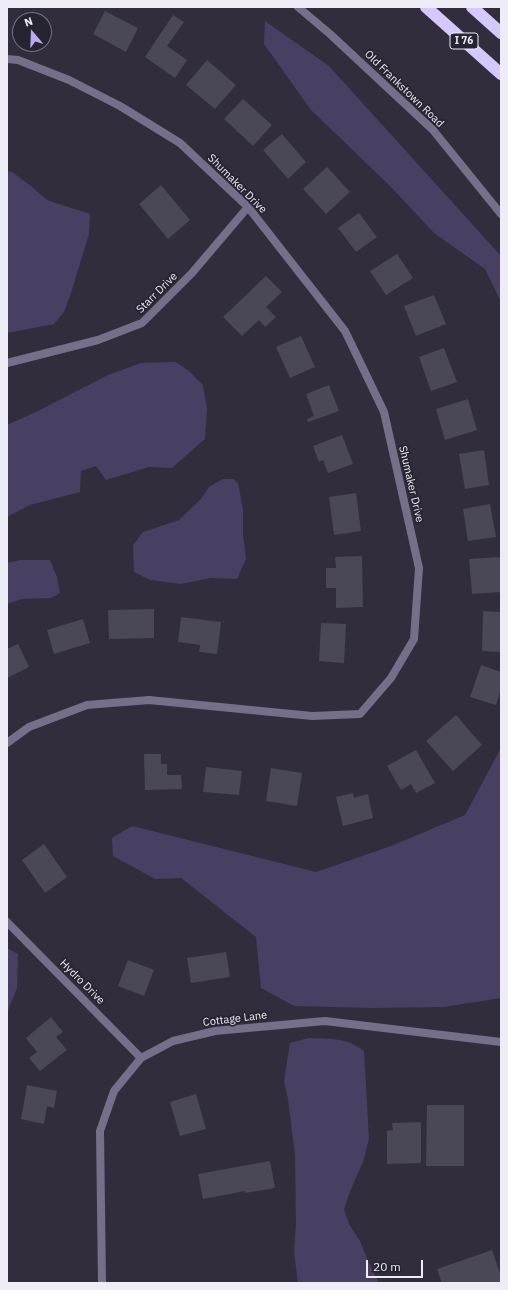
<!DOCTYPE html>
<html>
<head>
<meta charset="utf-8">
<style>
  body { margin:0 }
  #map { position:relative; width:508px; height:1290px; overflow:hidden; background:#312d3c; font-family:"IBM Plex Sans",sans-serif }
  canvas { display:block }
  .frame { position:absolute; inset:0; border:8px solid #eeecf6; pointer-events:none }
  .north { position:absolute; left:12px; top:12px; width:40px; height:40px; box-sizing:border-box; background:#272432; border:1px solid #777480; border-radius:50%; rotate:341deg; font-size:11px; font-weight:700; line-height:16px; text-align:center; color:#eeecf6 }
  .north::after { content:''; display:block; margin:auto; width:14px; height:18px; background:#bcaaf5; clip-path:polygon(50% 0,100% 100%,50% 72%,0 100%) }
  .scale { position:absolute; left:366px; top:1260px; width:57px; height:18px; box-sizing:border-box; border:2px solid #eeecf6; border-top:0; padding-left:5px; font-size:12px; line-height:14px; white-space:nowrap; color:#eeecf6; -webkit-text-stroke:3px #272432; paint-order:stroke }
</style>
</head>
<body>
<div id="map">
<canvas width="508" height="1290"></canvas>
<div class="frame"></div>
<div class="north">N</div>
<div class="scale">20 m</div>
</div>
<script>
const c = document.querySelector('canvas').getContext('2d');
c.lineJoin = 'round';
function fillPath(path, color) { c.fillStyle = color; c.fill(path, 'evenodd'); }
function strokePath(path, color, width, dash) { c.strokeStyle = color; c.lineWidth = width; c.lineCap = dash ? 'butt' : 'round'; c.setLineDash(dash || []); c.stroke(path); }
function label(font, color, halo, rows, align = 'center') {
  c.font = font + ' "IBM Plex Sans",sans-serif'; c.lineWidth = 3.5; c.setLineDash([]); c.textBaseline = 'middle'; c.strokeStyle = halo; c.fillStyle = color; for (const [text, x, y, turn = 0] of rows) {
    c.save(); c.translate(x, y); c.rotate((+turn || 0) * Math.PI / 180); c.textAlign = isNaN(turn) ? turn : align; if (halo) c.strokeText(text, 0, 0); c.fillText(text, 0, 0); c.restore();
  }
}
const green = new Path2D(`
  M265,21L329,66L501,256V302L485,269L434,233L390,186L311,110L264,44Z
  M7,171L12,172L31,186L47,200L90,214L89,234L72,290L64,312L54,324L7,333Z
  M175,362L188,370L203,385L207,409L205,439L172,468L149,467L106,480L96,466L81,471L80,492L30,505L7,517V425L36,412L108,375L141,363Z
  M223,479H233L238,483L243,509V534L246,559L237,579L211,578L181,584L150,580L134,572L133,545L143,532L179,520L201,499L209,487Z
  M20,560H50L57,577L60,593L51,598L22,599L7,604V563Z
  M501,748V998L444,1007L371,1008L294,1006L261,988L256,937L181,878L155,879L113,856L112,838L132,826L316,872L391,846L465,815Z
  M7,948L18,954L17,988L7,1013Z
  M308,1038C329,1039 347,1037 364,1051L369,1139L363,1162L351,1189L344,1209L349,1224L360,1241L367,1259L379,1283H298L294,1253L296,1224L295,1155L288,1099L284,1081L290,1043Z`);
const building = new Path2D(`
  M105,11L138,28L126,52L93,34Z
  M173,15L184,22L167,46L187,60L175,78L145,57Z
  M207,60L236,85L215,109L186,85Z
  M243,99L272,125L253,146L224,119Z
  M282,134L306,162L288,179L263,150Z
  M327,167L350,192L326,214L303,189Z
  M161,185L190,220L168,239L139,204Z
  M359,213L377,237L356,252L338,228Z
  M397,254L413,278L386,295L370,271Z
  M266,276L282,292L266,307L276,317L265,327L259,320L242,336L223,317Z
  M434,295L446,324L416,336L404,306Z
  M301,336L315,367L290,378L276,347Z
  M444,348L457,382L431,391L419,357Z
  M329,385L339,411L308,422L307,419L314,416L306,394Z
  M468,399L477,430L445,440L436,409Z
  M342,435L353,464L328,473L323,460L319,462L313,446Z
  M484,450L489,485L465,489L459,454Z
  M356,493L361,531L334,535L329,497Z
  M490,504L496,537L468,541L463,509Z
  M362,556L363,607L336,608V588H326V568H336L335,557Z
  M501,557V592L472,594L469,559Z
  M154,609V638L109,639L108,610Z
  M483,611L501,612V652L482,651Z
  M181,617L221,622L217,654L199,652L200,645L178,642Z
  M83,619L90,643L54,654L47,630Z
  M321,623L346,624L344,663L319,661Z
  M18,644L29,667L7,678V649Z
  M481,665L501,672V689L496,705L470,697Z
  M456,715L482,745L453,771L426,741Z
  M416,750L435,783L416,793L411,784L401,790L387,766Z
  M144,754H161V764H167V775H181L182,789L145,790Z
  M206,767L242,771L239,795L203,792Z
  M271,768L302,773L297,806L266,801Z
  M353,793L354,798L368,794L373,818L343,826L336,797Z
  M44,844L67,877L45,893L22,860Z
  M226,952L230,977L191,983L187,958Z
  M128,960L154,970L144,996L118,986Z
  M51,1017L63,1032L56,1037L67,1050L40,1071L29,1058L37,1052L26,1038Z
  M27,1085L57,1091L54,1108L47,1106L44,1124L21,1119Z
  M196,1094L206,1129L180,1136L170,1102Z
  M427,1105H464V1166H426Z
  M421,1122V1163L387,1164V1131L393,1130L392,1123Z
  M270,1161L275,1188L245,1193V1191L203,1199L198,1174Z
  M492,1250L501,1276V1283H442L437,1269Z`);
const minor = new Path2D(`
  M7,59L18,60L69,80L120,106L180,143L248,207L345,331L384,412L419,568L414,639L391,678L360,714L312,716L149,700L87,705L29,727L7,743
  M7,363L98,340L142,323L192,273L248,207
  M7,922L141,1058
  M102,1283L100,1131L114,1091L141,1058L173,1041L215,1031L325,1021L501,1042`);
const tertiary = new Path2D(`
  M298,7L330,34L433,130L501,214`);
const motorway = new Path2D(`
  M426,7L501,74
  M472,7L501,33`);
const shields = [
  [464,41,28]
];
const shieldNames = [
  ["I 76",464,41]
];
const streetNames = [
  ["Old Frankstown Road",404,89,44],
  ["Shumaker Drive",237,184,45],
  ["Starr Drive",157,293,-45],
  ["Shumaker Drive",411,484,77],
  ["Hydro Drive",82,982,45],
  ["Cottage Lane",235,1019,-7]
];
fillPath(green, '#483f63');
fillPath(building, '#4a4756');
strokePath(minor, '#756f8a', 8);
strokePath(tertiary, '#756f8a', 8);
strokePath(motorway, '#d4c8fe', 12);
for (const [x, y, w] of shields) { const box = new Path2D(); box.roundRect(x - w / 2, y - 8, w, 16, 3); c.fillStyle = '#272432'; c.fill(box); strokePath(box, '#eeecf6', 1); }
label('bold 10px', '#eeecf6', null, shieldNames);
label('11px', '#eeecf6', '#272432', streetNames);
</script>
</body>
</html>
